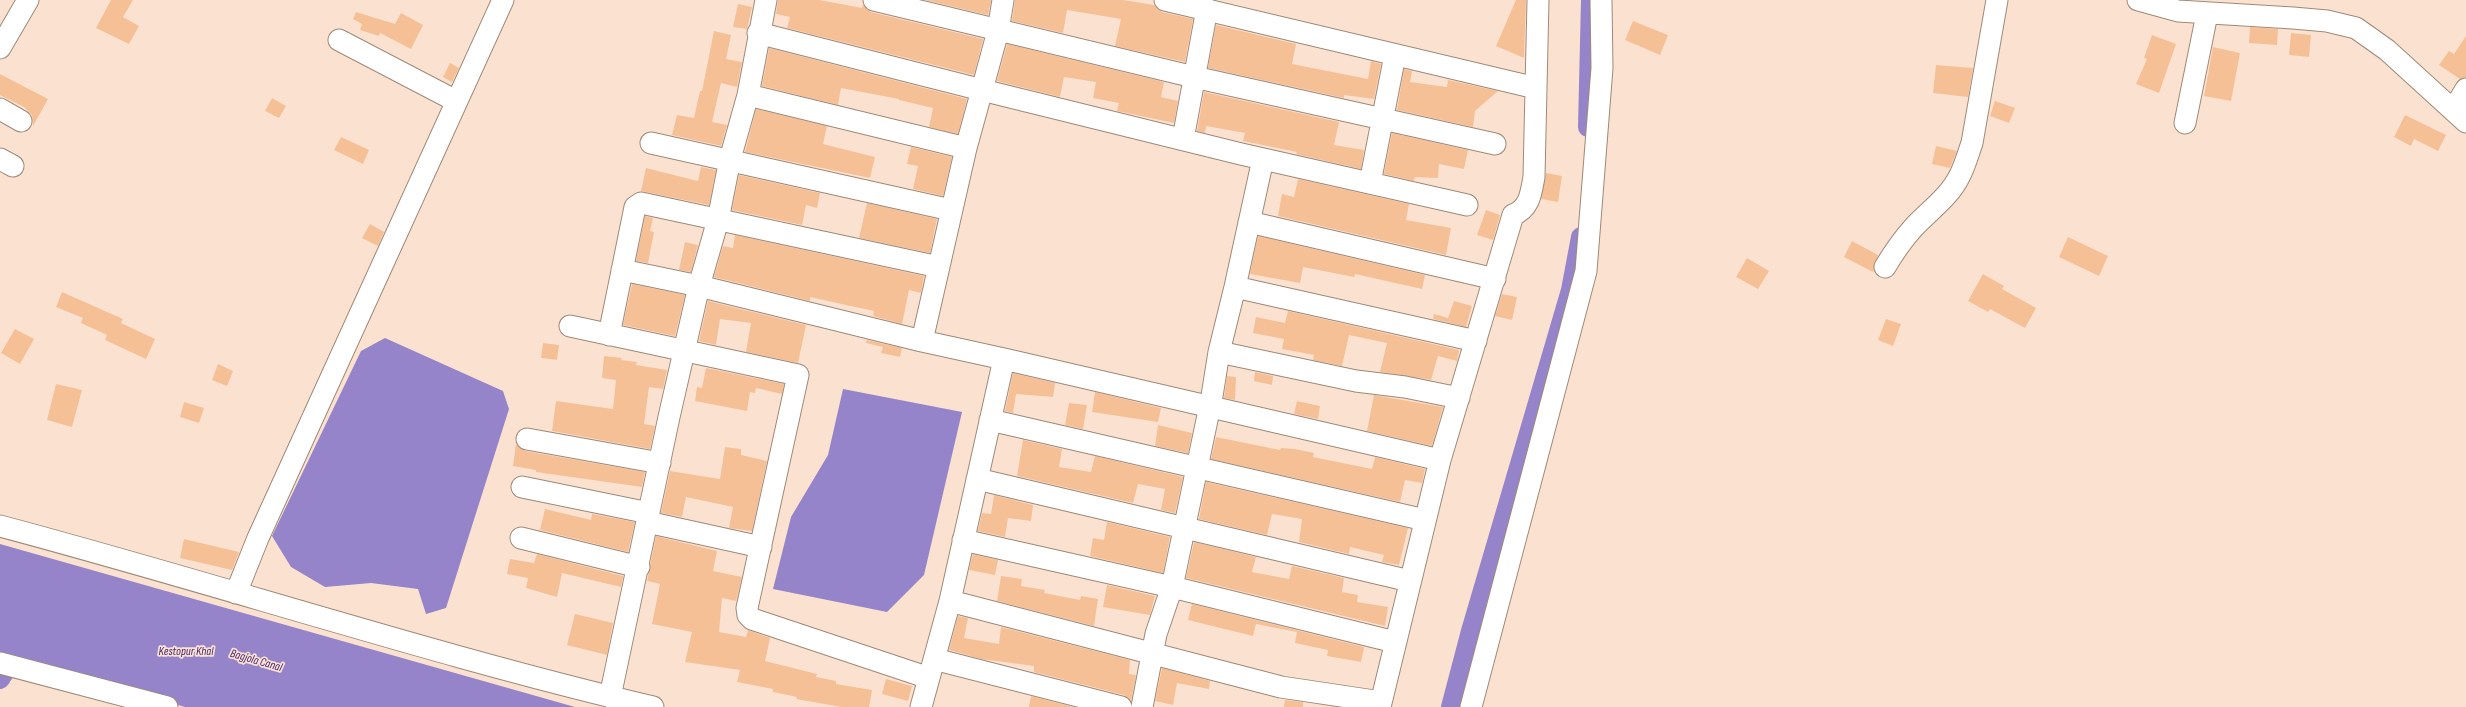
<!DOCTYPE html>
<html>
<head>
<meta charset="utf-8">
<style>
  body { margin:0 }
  canvas { display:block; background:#fbe2d0 }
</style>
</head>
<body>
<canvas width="2466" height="707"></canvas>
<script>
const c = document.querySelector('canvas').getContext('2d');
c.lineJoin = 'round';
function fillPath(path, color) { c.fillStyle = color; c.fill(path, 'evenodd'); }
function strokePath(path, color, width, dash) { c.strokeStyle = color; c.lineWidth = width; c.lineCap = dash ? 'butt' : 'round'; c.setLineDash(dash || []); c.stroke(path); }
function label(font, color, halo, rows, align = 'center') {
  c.font = font + ' "Sofia Sans Condensed",sans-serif'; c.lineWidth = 3.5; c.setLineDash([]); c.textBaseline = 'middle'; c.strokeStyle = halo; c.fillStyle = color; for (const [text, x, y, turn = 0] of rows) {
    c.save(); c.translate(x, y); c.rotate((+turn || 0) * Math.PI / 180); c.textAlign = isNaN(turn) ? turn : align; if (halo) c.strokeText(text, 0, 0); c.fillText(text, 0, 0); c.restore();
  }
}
const water = new Path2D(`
  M385,338L503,391L509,409L446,608L426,614L418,589L371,583L325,587L291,567L272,536L361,351Z
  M843,389L962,412L924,575L887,612L773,589L791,517L828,455Z
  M0,544L575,707H185L0,653Z`);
const canal = new Path2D(`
  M1588,127L1591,0
  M0,679L17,652
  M1451,707L1471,631L1571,290L1581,237`);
const building = new Path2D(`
  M111,0H133L123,17L139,26L129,44L96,28Z
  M778,0H819L862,8L863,4L871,12L983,39L974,75L787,28L790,17L776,14Z
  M925,0H991L988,15Z
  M1015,0H1123L1154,5L1162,12L1193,19L1185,62L1115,46L1121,19L1067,10L1063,33L1012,21Z
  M1516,0H1526L1524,58L1496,46Z
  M738,4L752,7L747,29L733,27Z
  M356,12L395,24L401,13L423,25L411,49L380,33L379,36L360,30L362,24L353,19Z
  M1633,21L1668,35L1660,55L1625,40Z
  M1216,25L1296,44L1292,64L1368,79L1371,61L1381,64L1374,99L1344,95V98L1208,68Z
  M2250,27L2278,29L2277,45L2249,43Z
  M714,31L731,35L726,59L742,62L737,87L721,83L712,122L727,125L721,146L672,135L677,115L694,118L700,91H702Z
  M2291,33L2311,35L2309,57L2289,55Z
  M2152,35L2176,44L2159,93L2136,84L2147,59L2144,58Z
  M2466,36V77L2460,79L2439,65L2449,51L2454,54Z
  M1007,44L1164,82L1161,97L1178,101L1174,123L1117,111L1119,103L1093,98L1096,82L1064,77L1060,97L997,81Z
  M2213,47L2240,53L2231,101L2204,96Z
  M769,48L967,99L958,134L929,127L933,108L899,100V99L841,88L838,105L762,86Z
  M450,63L459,68L452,82L443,77Z
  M1936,65L1973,68L1968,97L1933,93Z
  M1404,69L1412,71L1410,82L1447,87L1448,80L1498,91L1475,111L1473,127L1397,110Z
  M0,74L48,99L33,126L32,115L24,107L0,95Z
  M1204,92L1339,122L1334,145L1364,150L1361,169L1296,154L1297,152L1243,141L1245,133L1206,126L1205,133L1197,131Z
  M272,98L286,106L279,118L265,111Z
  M1995,101L2015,108L2009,123L1990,116Z
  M756,109L827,126L823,144L875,157L870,178L745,152Z
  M2405,115L2446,135L2438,151L2414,139L2411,146L2394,137Z
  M1392,133L1468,150L1464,169L1439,164L1438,178L1415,177L1414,181L1384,174Z
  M341,137L369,150L363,164L334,150Z
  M1936,146L1957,151L1950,168L1932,164Z
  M911,147L952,157L943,196L913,189L918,166L907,164Z
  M701,167L716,170L709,205L641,191L646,168L698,181Z
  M1546,173L1562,176L1558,202L1541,199Z
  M739,175L820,193L817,208L806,205L802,225L732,210Z
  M1298,179L1409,204L1406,220L1451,228L1446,255L1278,216L1282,194L1294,197Z
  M867,203L937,219L930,253L859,238Z
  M1486,210L1500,215L1493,240L1477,235Z
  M645,216L653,218L650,231L654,232L648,263L636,261Z
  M370,224L384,232L378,246L362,238Z
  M735,235L924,276L921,293L909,290L902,324L873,316L874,311L855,307L810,297V301L714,277L723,246L733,248Z
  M1258,236L1425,275L1422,289L1355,274L1354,277L1303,267L1300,283L1250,274Z
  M2068,237L2108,256L2099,276L2059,257Z
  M1852,241L1878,255L1873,272L1844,257Z
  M685,242L698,245L691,272L679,270Z
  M1747,258L1769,271L1758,289L1736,277Z
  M1983,274L2004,286L2002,289L2036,308L2025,328L1990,309L1988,312L1968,301Z
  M632,284L685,295L675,336L623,325Z
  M62,292L123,319L121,323L155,339L146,359L105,340L107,335L81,323L83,318L56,307Z
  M1502,294L1517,297L1512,320L1495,316Z
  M708,301L806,325L798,363L746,352L751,323L720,319L716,345L699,341Z
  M1454,301L1472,306L1466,327L1433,319L1434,314L1448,318Z
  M1288,311L1459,350L1457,361L1438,356L1431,380L1380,372L1387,343L1349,335L1342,366L1313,360L1314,355L1282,349L1284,339L1253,333L1256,317L1285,323Z
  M1886,319L1901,324L1893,346L1878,340Z
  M15,329L34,339L20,364L1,353Z
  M867,340L902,348L900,357L881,353L883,347L866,343Z
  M543,343L559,345L557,360L541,358Z
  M604,356L622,358L621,360L637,362L636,365L667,370L663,389L649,387L644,424L655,426L650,449L552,431L556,401L613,409L616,380L602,378Z
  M218,364L233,371L227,386L212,380Z
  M706,368L784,384L782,394L756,388L755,393L750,392L747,411L695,401L697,387L702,388Z
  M1255,372L1273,376L1272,385L1254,381Z
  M1013,373L1055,383L1053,397L1016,394L1013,413L1005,411Z
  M1227,376L1236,377L1235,400L1224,398Z
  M56,384L82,390L72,427L47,420Z
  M1095,392L1161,408L1158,422L1092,412Z
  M1374,395L1443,407L1432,446L1367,431Z
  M1297,401L1320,406L1318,419L1294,414Z
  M184,402L204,408L199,423L180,417Z
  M1069,403L1087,405L1083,429L1065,425Z
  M1158,425L1192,433L1188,453L1155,446Z
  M1216,437L1280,450L1281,448L1295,449L1314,453L1313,457L1372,469L1375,457L1425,469L1422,483L1405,480L1400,502L1211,459Z
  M1023,440L1062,449L1059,467L1091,472L1095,456L1183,477L1175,513L1161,510L1165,489L1138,484L1133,503L1017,476Z
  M516,444L525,451L645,472L642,487L536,472V470L513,466Z
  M725,447L741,449V455L767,461L752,531L729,528L733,507L686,497L682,517L661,513L670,471L720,479Z
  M1206,482L1408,528L1399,565L1382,562L1384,555L1350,547L1349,554L1299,542L1302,519L1272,514L1267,535L1199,519Z
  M994,495L1033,505L1031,521L1008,518L1005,537L978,531L982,513L991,514Z
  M545,509L591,520L592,514L635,522L628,552L540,530Z
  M1107,522L1170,537L1163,573L1090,556L1093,538L1104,540Z
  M656,536L717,551L713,571L742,577L736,601L722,598L719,632L746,637L748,630L770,638L765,661L817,674L816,677L836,681V684L872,690L869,707H841L796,699L797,697L773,692V689L737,682L740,670L685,662L692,632L652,624L660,584L647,581Z
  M184,539L239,552L232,570L180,558Z
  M1194,542L1256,557L1252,572L1289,579L1292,566L1344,578L1342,592L1358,595L1357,602L1388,607L1385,626L1186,578Z
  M537,554L623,576L621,587L562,573L557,597L526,588L528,578L507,574L510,559L534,563Z
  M973,554L998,560L995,575L969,570Z
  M1001,576L1022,579L1021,586L1045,590L1044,593L1080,600L1081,596L1098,599L1094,626L997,601Z
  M1107,585L1155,596L1150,615L1103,607Z
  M1192,604L1364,647L1361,662L1327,656L1328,650L1295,643L1297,632L1256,624L1253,636L1188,620Z
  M575,614L613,623L607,655L567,645Z
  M958,616L968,618L964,638L999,644L1001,627L1130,660L1129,674L1136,675L1131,701L1124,695L1034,672V666L981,659L949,650Z
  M1162,668L1210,681L1209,689L1177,683L1173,705L1155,701Z
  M886,679L912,686L908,701L882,694Z
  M1031,696L1073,707H1029Z
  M1285,700L1303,702V707H1284Z`);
const minor = new Path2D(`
  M874,0L1194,77L1495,144
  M1165,0L1536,88
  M2138,0L2178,11L2293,18L2327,21L2356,28L2387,50L2466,122
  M758,33L982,90L998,31L1003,0
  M339,40L456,101
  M0,48L28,0
  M748,95L966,148
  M0,109L21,121
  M2453,110L2466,89
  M2185,123L2207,14
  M1183,139L1207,9
  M651,143L951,210
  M0,159L13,166
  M1370,183L1395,55
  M1249,222L1495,279
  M1885,267C1894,252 1903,239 1914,227C1929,211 1949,197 1959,177C1965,166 1968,154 1972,143L1997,0
  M622,270L699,286L922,341
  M1235,287L1476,341
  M570,326L798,375L747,608L748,615L752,619L929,678
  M609,335L635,207L641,203L939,267
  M1219,352L1356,381L1405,387L1459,398
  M1004,359L1440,460
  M990,420L1425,520
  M527,439L660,463
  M977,479L1410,581
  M522,487L649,513
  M647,522L761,547
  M0,526C218,584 433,655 653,707
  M521,538L639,567
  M963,540L1172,587L1395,642
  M236,593L258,538L503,0
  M950,601L1281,687L1381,702
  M934,659L1121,707
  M0,663L167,707
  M610,697L669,417L699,286L718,220L730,159L748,95L766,0
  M921,707L950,601L1004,359L922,341L966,148L982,90L1241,154L1467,205
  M1142,707L1156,634L1172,587L1212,396L1219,352L1235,287L1263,159
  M1380,707L1440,460L1513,215C1530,208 1531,193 1534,177L1538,0
  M1471,707L1586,271L1602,68L1601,0`);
const waterNames = [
  ["Kestopur Khal",186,652],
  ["Bagjola Canal",256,661,16]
];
fillPath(water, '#9584c9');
strokePath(canal, '#9584c9', 20);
fillPath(building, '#f6c097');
strokePath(minor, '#9f8978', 23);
strokePath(minor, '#fff', 21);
label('italic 12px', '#422577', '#fbe2d0', waterNames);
</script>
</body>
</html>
